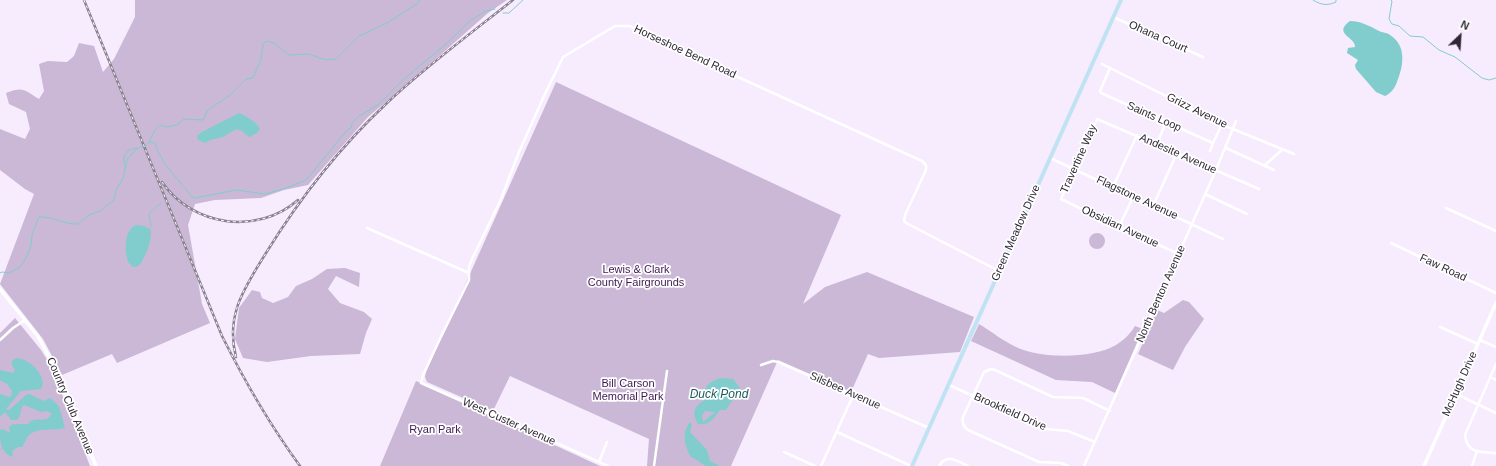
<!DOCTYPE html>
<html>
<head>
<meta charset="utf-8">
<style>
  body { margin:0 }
  #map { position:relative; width:1496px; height:466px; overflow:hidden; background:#f7ebfe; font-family:Helvetica,sans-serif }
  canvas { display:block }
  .north { position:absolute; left:1440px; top:16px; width:40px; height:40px; -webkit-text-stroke:3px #fff; paint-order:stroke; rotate:25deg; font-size:11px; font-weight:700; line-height:16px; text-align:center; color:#2f2834 }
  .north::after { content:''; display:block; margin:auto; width:14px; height:18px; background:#2f2834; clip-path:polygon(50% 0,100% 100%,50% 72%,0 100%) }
</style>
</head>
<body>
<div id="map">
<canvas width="1496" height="466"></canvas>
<div class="north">N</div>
</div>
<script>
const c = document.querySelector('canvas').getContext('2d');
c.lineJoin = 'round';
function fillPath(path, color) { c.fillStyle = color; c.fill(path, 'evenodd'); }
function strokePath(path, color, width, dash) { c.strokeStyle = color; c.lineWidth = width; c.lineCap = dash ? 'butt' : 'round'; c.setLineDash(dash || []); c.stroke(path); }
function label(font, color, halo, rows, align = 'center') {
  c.font = font + ' Helvetica,sans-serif'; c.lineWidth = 3.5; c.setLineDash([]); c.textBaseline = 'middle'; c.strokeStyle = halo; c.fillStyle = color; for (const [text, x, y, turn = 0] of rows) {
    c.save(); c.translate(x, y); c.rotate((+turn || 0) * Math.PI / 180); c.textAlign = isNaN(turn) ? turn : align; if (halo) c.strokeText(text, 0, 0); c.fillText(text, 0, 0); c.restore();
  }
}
const green = new Path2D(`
  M135,0H507L488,13L411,81L368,117L308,185L284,190L261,198L215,200L195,204L188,225L202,304L210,323L117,363L112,354L62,375L43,339L0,284L34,194L25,189L0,170V129L25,139L30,129L26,112L9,104L6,93C24,86 24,90 39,99L44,91L39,64L48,61L67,62L74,56L79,43L94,46L103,72L114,59L135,17Z
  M556,82L841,215L803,304L825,287L867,272L974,317L960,352L879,358L868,354L851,392L778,360L731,466H647L649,439L510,376L493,411L427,382L425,377L426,372Z
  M1089 241a8 8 0 1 1 16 0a8 8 0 1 1-16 0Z
  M345,268L360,273L359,287L336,276L328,289L340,303L364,312L372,319L366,333L360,354L311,356L267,362L243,358L235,339L239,308L252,290L260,292L262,298L273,303L288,297L296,286L312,279L327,269Z
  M1183,300L1189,302L1204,319L1185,347L1173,370L1138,354L1157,310L1164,313Z
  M15,318L41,350L51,366L90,466H0V333Z
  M979,324C991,331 1003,341 1016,347C1040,359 1093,359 1116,345C1124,340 1130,334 1135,326L1143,329L1115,393L1092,382L1056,380L971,341Z
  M416,381L600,466H380Z`);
const water = new Path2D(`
  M1350,21C1360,21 1370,26 1379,31C1382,33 1387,32 1390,35C1406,45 1404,64 1398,79C1396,86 1392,93 1385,96L1376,92L1356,69L1355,65L1358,60L1347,53L1348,48L1355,47C1356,37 1332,34 1350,21Z
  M239,113C246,116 257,122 260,129L257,133L249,137L242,131L236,129L223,137L210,140L205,143L198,140L197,136L202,132Z
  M136,225C140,225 147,226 150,230C154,235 144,262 139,265C137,267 135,267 133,267L128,262C125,251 123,231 136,225Z
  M16,358C29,358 48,376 41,389L21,391L6,409L9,410L26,395L29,394L44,401L50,398L59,406L65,428C54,431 38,427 29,435C26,438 25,443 22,447H18L12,451L13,455L11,457C0,450 0,442 0,430L3,429L10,433L9,427L13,424H28C33,417 40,421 47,419L52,414L47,411L41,412L24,405C19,409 22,416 17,420H11L5,412L0,417V394L9,397L11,396L12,391L7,384L0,380V370L13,373L15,369L12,366V361Z
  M722,378L733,379L740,388L726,410H720C714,418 709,426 698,424C691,413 694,406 705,400C700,388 712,379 722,378ZM705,411L715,412L703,422L702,416Z
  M690,422L692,424L690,432L707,450L710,461L720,466H706L690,456C685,444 681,434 690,422Z`);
const stream = new Path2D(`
  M1313,0C1321,5 1327,6 1336,2V0
  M1391,0L1392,1L1389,19L1392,24L1399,26L1410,36L1423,37L1439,50L1455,57L1482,78L1489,80L1496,78
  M503,13H509L523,0
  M150,142L155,143L156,146
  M156,148L165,164L183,186
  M125,166C121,155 127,149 137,148
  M185,188L192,197L195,198L236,190L265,194L283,189L304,181L307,179L348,129L351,128L352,123L359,116L378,105L404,79L446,44L471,20L486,11L495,9
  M151,226L149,214L157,206L161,203
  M150,230V228
  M0,273L2,272L9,273L15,270L20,267L26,258L31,246L32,234L39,217C52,216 65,225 78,224L89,215L100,211L114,200L116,190L123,178L127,160L135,150L148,144L155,130L160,125L166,127L177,125L184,119L203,120L208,110L230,95L246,79L253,78L261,59L263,44L266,41L274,43L289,55L309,54L326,60L336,59L359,36L387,23L417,4L420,0
  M1,449L2,448`);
const minor = new Path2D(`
  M1113,17L1203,57
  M1102,64L1228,127L1294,154
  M1110,68L1100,91L1101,93L1213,143L1222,124
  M1157,144L1166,122
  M1226,148L1274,170
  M1210,151L1213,143
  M1050,158L1223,239
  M1265,165L1283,149
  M1113,187L1137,135
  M1205,194L1247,214
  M1153,206L1177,153
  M1446,208L1496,231
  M1119,227L1133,197
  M367,228L469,273
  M1391,243L1496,293
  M1179,254L1119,227L1061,199L1097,119L1259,189
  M1440,327L1478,344
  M0,340L13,328L25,320
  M1480,340L1496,347
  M1496,364L1465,435C1467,454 1481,452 1496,453
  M761,365L773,361L778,362L929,428
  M1490,377L1496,380
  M949,385L1046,429L1068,431L1095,442
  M1456,394L1496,413
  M837,432L911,466
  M784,452L815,466
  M599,462L607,442
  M608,466L421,383L423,375L438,343L469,280V267L473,257L501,199L519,152L544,96L563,57L615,26H630L646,35L922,161L926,165V170L905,215L904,221L906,223L999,271
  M654,466L667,371
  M821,466L851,400L856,397
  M939,466C946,453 958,461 968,466
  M1068,466L1061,463L1039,462L968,430C963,426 962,423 963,417L984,372L991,369L995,370L1053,397L1083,398L1110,411
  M1084,466L1216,170L1236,121
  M1472,466L1477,451`);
const tertiary = new Path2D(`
  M0,289L37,335L55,367L96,466
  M1424,466L1496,303`);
const secondary = new Path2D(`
  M912,466L1121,0`);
const rail = new Path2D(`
  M84,0L222,336C245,382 270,425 300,466
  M162,182C192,226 257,236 298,200
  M236,357C225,315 245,287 266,253C300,198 339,148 386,104C425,67 470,34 513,0`);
const streetNames = [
  ["Ohana Court",1158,37,24],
  ["Horseshoe Bend Road",685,52,25],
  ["Grizz Avenue",1197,111,26],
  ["Saints Loop",1154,117,24],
  ["Andesite Avenue",1178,154,24],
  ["Travertine Way",1079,159,-66],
  ["Flagstone Avenue",1137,198,25],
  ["Obsidian Avenue",1120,227,25],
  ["Green Meadow Drive",1016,233,-66],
  ["Faw Road",1443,268,25],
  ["North Benton Avenue",1161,294,-66],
  ["McHugh Drive",1460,384,-66],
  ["Silsbee Avenue",845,391,24],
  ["Country Club Avenue",70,406,67],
  ["Brookfield Drive",1010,412,24],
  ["West Custer Avenue",509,422,24]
];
const parkNames = [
  ["Lewis & Clark",636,270],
  ["County Fairgrounds",636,283],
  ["Bill Carson",628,384],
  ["Memorial Park",628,397],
  ["Ryan Park",435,430]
];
const waterNames = [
  ["Duck Pond",719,395]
];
fillPath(green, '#cab8d6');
fillPath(water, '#81cdcd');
strokePath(stream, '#81cdcd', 1);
strokePath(minor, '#fff', 2.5);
strokePath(tertiary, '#fff', 3.5);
strokePath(secondary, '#c0e3f4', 4);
strokePath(rail, '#8a8190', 2.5);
strokePath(rail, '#fff', 1, [3]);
label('11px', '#2f2834', '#fff', streetNames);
label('11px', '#3e1751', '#fff', parkNames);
label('italic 12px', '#1a5b5b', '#fff', waterNames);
</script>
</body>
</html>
